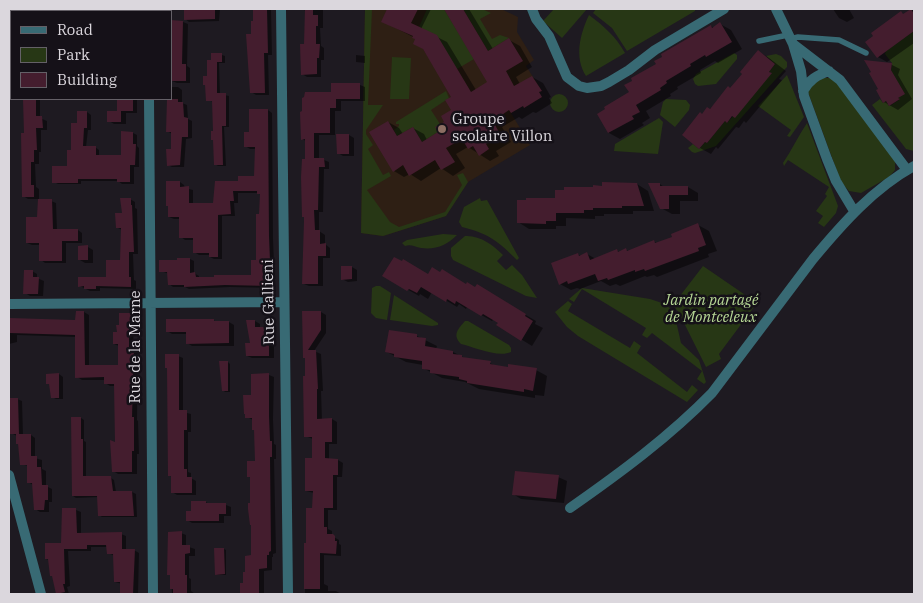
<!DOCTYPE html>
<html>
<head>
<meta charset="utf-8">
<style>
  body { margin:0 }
  #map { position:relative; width:923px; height:603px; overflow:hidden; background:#1e1a21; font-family:"IBM Plex Serif",serif }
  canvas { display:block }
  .frame { position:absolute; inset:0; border:10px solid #dbd7dd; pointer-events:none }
  .legend { position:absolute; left:10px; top:10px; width:162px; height:90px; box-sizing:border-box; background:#151118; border:1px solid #646067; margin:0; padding:6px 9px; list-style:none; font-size:15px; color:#dbd7dd }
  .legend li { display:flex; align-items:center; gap:10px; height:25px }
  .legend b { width:25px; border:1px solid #646067 }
</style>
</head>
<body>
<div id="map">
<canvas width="923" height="603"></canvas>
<div class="frame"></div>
<ul class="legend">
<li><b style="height:6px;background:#386a74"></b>Road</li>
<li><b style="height:14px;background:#273715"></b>Park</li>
<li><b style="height:14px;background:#441d2e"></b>Building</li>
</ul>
</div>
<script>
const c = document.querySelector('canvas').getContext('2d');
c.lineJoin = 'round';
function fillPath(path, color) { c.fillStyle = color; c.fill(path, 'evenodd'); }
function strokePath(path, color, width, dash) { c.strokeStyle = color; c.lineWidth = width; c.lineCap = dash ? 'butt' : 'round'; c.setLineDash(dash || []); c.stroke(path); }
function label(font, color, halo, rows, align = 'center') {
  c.font = font + ' "IBM Plex Serif",serif'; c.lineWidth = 5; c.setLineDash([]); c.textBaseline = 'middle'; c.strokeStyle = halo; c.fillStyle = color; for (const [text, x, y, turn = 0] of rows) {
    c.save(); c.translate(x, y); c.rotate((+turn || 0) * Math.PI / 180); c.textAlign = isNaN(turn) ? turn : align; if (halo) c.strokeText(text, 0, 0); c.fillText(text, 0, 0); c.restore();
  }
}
const education = new Path2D(`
  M365,9H501L518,17L517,32L534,60L526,66L542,91L539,92L542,97L524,108L523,106L511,113L530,145L468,182L446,216L383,236L361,233Z`);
const green = new Path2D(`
  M365,9H372L368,105H383L366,130V134L373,145L368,149L383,175L389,172L391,176L367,190L390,222L399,227L445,212L462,185L457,175L463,173L468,182L446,216L383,236L361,233Z
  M427,9H444L474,59L457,69L419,27Z
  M463,9H482L491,13L480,19L492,39L500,35L509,38L488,51Z
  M554,9H587L562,38L543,21Z
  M596,9H695V11L627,51L612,28L593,13Z
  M589,15C604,26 616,37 625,53L586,76C574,57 580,34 589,15Z
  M914,31V151L906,149L903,145L872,105L880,99L883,103L886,101L889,106L899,100L891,70L892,63L885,54L886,51Z
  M734,53L737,55V59L716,84L698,86L695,84L693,79L696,74Z
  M776,54L781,56L787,62V67L784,70L716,146L695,153L692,152L688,148L693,144L699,149L705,142L707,143L725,121L727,123L771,73L769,72L775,64L766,56Z
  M392,57L411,58L409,99H390Z
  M787,75L804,117L790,137L787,136L791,130L758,106Z
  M823,78H830L837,82L895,161V170L889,177L861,193L849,191L841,182L808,92L810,85Z
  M446,91L449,98L431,110L440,124L438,132L422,142L413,127L397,136L394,130L399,126V124H396V122Z
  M550 103a9 9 0 1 1 18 0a9 9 0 1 1-18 0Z
  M666,99L686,100L690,105L689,110L675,127L660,115L663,102Z
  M659,118L663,122L658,154L614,151L615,144Z
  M807,123L838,206L836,213L824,227L818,223L823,216L816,211L827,196L825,194L829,187L788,160L784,166L783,163C792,150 798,136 807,123Z
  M480,198L481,201L487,200L519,258L517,260C499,242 488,233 462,227L459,222L464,207Z
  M443,234L457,235C447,245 436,250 421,248C415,247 411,244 405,246L402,243L407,240Z
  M465,236C480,235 493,245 503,255L497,261L506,270L512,265L522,275L537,298L526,296L453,260L451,256V248Z
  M703,266L757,303L719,354L721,359L706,367L679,313L673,305Z
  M376,286H380L391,293L387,320L376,318L371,313L372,288Z
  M582,288L650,299L665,304L674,312L681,343L699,360L706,382L704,384L697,379L702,371L652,333L647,338L642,335L646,328L582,289L574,302L569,299Z
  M394,295L438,323V325L432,326L390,320Z
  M568,301L572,304L568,311L630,348L634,341L641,346L637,353L687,392L692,385L698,390L687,402L578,336L567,327L555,312Z
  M465,321H468L509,345L511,348V352C498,358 474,347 461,344C452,335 458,329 465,321Z`);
const shadow = new Path2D(`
  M21,9H40V11H21Z
  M185,9H220L219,21L189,22L185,19Z
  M254,9H271L272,55H268L269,95H256L251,92Z
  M302,9H323V28H320L321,46L324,48V60H321V77H307L302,74L305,45L306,11Z
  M388,9H431L421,29L447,42L476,90L489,82L446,10L443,9H469L493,49L509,40L520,46L532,67L516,77L520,84L532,77L543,83L551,97L549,98L552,103L536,113L533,112L522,119L519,117L502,127L511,142L496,151L499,156L490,161L468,147L456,154L465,168L453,176L441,168L421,181L410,174L404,177L394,171L388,122L399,128L403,134L413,128L424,134L427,140L440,133L453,111V97L417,39L382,21Z
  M833,9H849L854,18L847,22L839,18Z
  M913,9L914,43L887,62L878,57L901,13L905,15Z
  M171,22H183L188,24L187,66L190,68V83H177L172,81Z
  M720,24L731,30L742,49L718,63L715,61L700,70L701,73L677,87L678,89L670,94L671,96L646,111L650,118L642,123L644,125L620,139L609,133L599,115L630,93L657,64L711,26L714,28Z
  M758,51L769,58L786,71L779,79L782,80L746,123L744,121L739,128L736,127L718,149L716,147L711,154L700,148L683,134L731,89L743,74Z
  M222,55L225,56V63H219L220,94L229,96V127H224L226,166H218L215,164L214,102L207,100L208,77L212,61Z
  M356,55L365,56V63L356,62Z
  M866,61L892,65L900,69L898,75L912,99L898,110L884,102L873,72Z
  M332,84L360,85L365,87V101H341V111H335V135H319V160H324L329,162V169H324L323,212H319V231L325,235V244L330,248V258H323V286H309L304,284L306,141L302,139L332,93Z
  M171,87H178L182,90V103L187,105L188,119L192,121V138L186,139L184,167H172L168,165L172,150V134L167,131V99H171Z
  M25,99H46H40V118L47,121V130H41V152H39V164H35L36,187L39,189V199H28L23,196L25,134Z
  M119,99H137V113H126V124H114L109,121L118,112Z
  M268,110L272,113L273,239L275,288L230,287L189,289L185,287H173L169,284V274L161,271L178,261L190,259L194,261V273L199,276V279L253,277L257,262L261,195L258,193H238V203H234L235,216H222V259H214L210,257V255H199L194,252V240H185L181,237L180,219H174L169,217L168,182H180L184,185L185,188L193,190V204H214L240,182L256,177V149H250L245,146L250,133Z
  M87,112L91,115V130H88L86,147H95L99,150V156H122L133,133L137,135V146L139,148V167H134V184H122L118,181H81V184H58L54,182L68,167L78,124Z
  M338,135H349L354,138V156H343L338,153Z
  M637,184L648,191L654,211H633V214H604V216H595V219L566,218V226H556V229H529L518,222L556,199L595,189Z
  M660,184L664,187H688L698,193V201H680V214H672L661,208Z
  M130,199L135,202V208L137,209L138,254H133L134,280L136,281V289L100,288V291H90L80,286L107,278L122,261V230L118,228Z
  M51,201L56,203L57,230H78L82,233V243H66V263H45L41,260L40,245H32L27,243L39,218Z
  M698,225L709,231L717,251L708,254L709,257L657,277L654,275L647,277L645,276L620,286L616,284L610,286L601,281L580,289L577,288L571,290L560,284L577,254L581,256L587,254L596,259L617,251L620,252L626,250L629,251L654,242L658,243L674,237Z
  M88,247L93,250V263H85L80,260Z
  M352,267L357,270V281L348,282L342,279Z
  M32,271L37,274V278L44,281L43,296H30L25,293Z
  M428,275L476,288L477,286L536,321L535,324L543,328L532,346L498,325L499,322L494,319L492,321L467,307L466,309L459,304L457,307L432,292L428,299L420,294L419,296L384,276Z
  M84,312L89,315V366H119V346L114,344L120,326L131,314L137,317V330H133L134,349L138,352L137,420L138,421L139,454H137V474H118L113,471L117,443L116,386H110L105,383V380H82L77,377V337L17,335V342L9,344V320L77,321Z
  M321,312L326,315V333L314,351L321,354L323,391H321L322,420L332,419L337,422V444H329V460H338L343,463L342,477H337V510H328V529L332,531V536L339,540V544L341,545V556L324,555V584L328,586V591H336L341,594H305V544H307L313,509L314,493L306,491L313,460V439L305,436L306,358L304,357Z
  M213,320L217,322H229L234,325V346H192L187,343V334H172L167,331Z
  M248,321H255L260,324V328H269L274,331V358H252L247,356L252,345Z
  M417,336L437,346L436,349L453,352L467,359L490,363L497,367L536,370L547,376L544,396L535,395V398L479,389L465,382L442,378L423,368V365L406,362L387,352Z
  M178,356L183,358V412L191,414V432H188V472L191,473V478L196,481V495H177L172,492V477L169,475L168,368Z
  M228,362L230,364V392H225L223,390Z
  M59,374L63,377V399H56L52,397L51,385L47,383Z
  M252,375H269L274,377L273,419L274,444L276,445V459H274L276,553L273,554V557H272V570L264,571V594H241V584H244L252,557L251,478L248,476L256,463V441L253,420L247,417L252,396Z
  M9,399H17L22,401L23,435H31L35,438V458L42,460V469L46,471V486L52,489V502H49V512H40L35,509L33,485L28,482V466L21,464L17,436L9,432Z
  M81,418L84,420V441L86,442V478H111L114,480L116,492H132L136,494L137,517H102L99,515V497L76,498L73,496Z
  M558,477L567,481L564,503L521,499L513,494Z
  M206,502L210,505H226L231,507V516H224V523H192L187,520L192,512Z
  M63,509L76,510L81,512V534H121L126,536V550H134L139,553L138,594H121L122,584L115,582V556L108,553V547H91V551H68L70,586L67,587L69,594L57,593L49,560L46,559L63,544Z
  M181,533L186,535V546L195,549V556H189V578L191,579V591L195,594H172L171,576Z
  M224,549L226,550V575H218L216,574Z`);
const building = new Path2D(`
  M184,9H215V19L184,20Z
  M253,9H267L268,53H264L265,93H250L246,34H251V21H253Z
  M305,9H313V15H318V26H316V44H320L319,58H317V74L301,75L300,44H304Z
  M387,9H418L411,23L437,35L471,92L487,82L444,9H463L488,51L509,38L523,61L506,71L514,86L532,76L542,91L539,92L542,97L524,108L523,106L511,113L509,110L493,121L501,136L486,144L489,149L479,156L473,146L468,149L462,139L446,148L455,162L441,170L435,160L409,176L403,165L393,172L369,132L388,121L397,136L413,127L422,142L438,132L435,127L444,122L441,116L451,110L445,100L451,97L423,49L413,44L415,39L412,38L413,36L381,22Z
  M911,9L914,14V31L877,58L865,42L873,36L871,33L901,11L903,14Z
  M171,20L183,21L182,64H186V81H171Z
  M720,22L732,42L706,57L705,55L690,64L691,66L666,81L667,83L660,88L661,90L636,105L640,112L632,116L634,119L608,133L597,114L605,109L604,107L629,92L624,85L632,81L631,78L656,64L654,61L662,57L661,54L711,25L712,28Z
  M758,50L775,64L769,72L772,73L735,118L732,116L727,123L725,121L707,143L705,142L699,149L682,135L700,112L702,114L707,107L710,109L728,86L730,88L742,74L740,72Z
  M211,53H222V62H217V93H226V126H222L223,165H214L213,140H211V131H213L212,101H206L205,85H203V76H207V60H211Z
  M864,60L892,63L891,70L905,94L898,98L900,99L889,106L886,101L883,103L876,90L878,89L869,73L871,72Z
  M331,83H360V99H336V108H330V133H314V158H324L325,167H319L318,210H314L315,230H320V244L326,243V256H318V284H302L304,221V217H302L301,177L302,159H305V139L301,140L300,112L302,111V98L304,97L305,92H331Z
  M23,99H36V116H42L43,128H36L37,150H34V162H31V185H34V197H22L21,133H24Z
  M117,99H133V111H121V122H107V111H117Z
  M167,99H178V102H183L184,117L188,118V137H182L180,165L167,166L166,149H171V132H166Z
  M249,109H268L269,236L271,286L225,285L184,287V285H168L167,272H159V260H177V258H190V273L195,272L196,277H214V275H251V260H256V214H259L260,194H257V191H233L234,201H230L231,214L218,215V257H209V253H193V238H179V217H168V206H166V181H180V187L189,186V203H213L215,181H238V176H254L255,147H244V132H249Z
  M77,111H87V128H84L83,146H96V155H121V131L133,132V144H136L135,165H130V182H117V179H78V183H52V166H67V150H71V123H77Z
  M336,134H349V154H337Z
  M602,182L637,183L644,206H622V208H593V210H584V213H556V221H546V224L517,223V200H526V198H555V190H564V187H593V185L602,186Z
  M648,183H660V186H688V195H669V209H660Z
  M120,198H131V205H132L134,252H129V277H131V287L96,286V289H84V286L78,287V277H106V260H120L121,228H116L115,213H122Z
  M38,199H52L53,229H78V241H62V261H39V243H26V217H37Z
  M698,223L706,245L698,248L699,251L645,271L644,269L635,272V270L608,280L607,278L598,281L595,274L568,284L567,281L559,285L551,263L578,253L579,256L587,252L590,260L617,249L618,252L626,248L627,251L654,240L655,243L672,237L671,234Z
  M88,245V260H78V246Z
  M394,257L402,261L403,259L428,274L432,267L440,272L442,269L466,284L467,282L475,287L477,284L526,314L525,316L533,321L521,341L496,325L498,323L483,314L481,316L456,301L455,304L447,299L446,302L421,287L417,293L409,289L407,291L382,276Z
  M341,266H352V279L341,280Z
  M24,270H33V277H39L38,294H23Z
  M76,311H84L85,365H118V344H113V332H117L116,325H119V313H132V328H129V348H134L132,417H134V451H132V472H112L110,440L115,442L114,384H104V377L75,378V335L10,333L9,318L75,320Z
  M302,311H321V330L308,350H316L318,389H317V419L332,418V442H325V458L338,459V475H333V508H324V527H327V534H333L335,536V541H337L336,554L320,553V589H304V543H306V508H312L313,491H305V458H312V437H304L303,376H305V358H303Z
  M166,319H214V321H229V343L186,344V332H166Z
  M246,320H255V327H269V356H246L245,343H250Z
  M389,330L417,334V337L426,338L425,346L453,351V354L462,355V357L491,361L490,364L508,367V364L537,368L533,391L524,389V392L467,383V381L459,379V377L430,373V370L422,369V361L394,357V354L385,352Z
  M165,354H179V410H187V430H184V469H187V477H192V493H171V476H168L167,368H165Z
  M219,361H228V391H222Z
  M59,373V398H51L49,384H46V374Z
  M269,373V416L270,441H272V457H270L271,551L269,552V555H267V568L259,569V594H240V583H243V572H245V556L251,555V525H250L248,509V503H250V477H247V461H255L254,430H252V418H245V414H244L243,395H251V374Z
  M9,398H18L19,434H10Z
  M71,417H81V439H83V476H111L113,491H132L134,516H98L97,496H72Z
  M16,434H31V456H37V467H41L42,485H48V500H45L44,510H34L32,483H27V465H20L18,444H16Z
  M515,471L559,475L556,499L512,495Z
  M191,501H206V503H226V514H219V521H186V511H191Z
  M62,508H76L77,533L122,532V549H135L133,594H120V582H114L113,554H107L106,545H87V549H64L65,584H63L65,592L56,594L52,576H50L48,559H45V543H61Z
  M182,531V545H190V553L185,554V575H187V594H173V589H170V575H167L168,532Z
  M214,548H224L225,574L215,575Z`);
const lane = new Path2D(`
  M790,39L798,37L839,40L866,53
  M759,41L788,35`);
const street = new Path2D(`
  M148,9V11
  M281,9L288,594
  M532,9L536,19L549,36L567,77L579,86L587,88L601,86L609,82L629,70L655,50L724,9
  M776,9L793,44L801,71L804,96L827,159L836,181L854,211
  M793,44L840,80L907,170
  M803,91C809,80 817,75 829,71
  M149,99L153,594
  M9,304L284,302
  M9,475L41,594
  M570,508C620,473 669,437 712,393L813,259C843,223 873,189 914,166`);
const markers = [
  [442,129,5,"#8d6e63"]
];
const poiNames = [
  ["Groupe",452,120],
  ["scolaire Villon",452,137]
];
const parkNames = [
  ["Jardin partagé",711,301],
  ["de Montceleux",711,318]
];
const streetNames = [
  ["Rue Gallieni",269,302,-91],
  ["Rue de la Marne",136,347,-90]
];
fillPath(education, '#2e1f14');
fillPath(green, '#273715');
fillPath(shadow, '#0007');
fillPath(building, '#441d2e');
strokePath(lane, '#386a74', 5.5);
strokePath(street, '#386a74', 10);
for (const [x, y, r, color] of markers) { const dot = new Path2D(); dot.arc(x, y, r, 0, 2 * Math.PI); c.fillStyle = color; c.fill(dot); strokePath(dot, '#151118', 2); }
label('15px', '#dbd7dd', '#151118', poiNames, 'left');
label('italic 15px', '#b6d795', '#151118', parkNames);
label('15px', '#dbd7dd', '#151118', streetNames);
</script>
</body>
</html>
